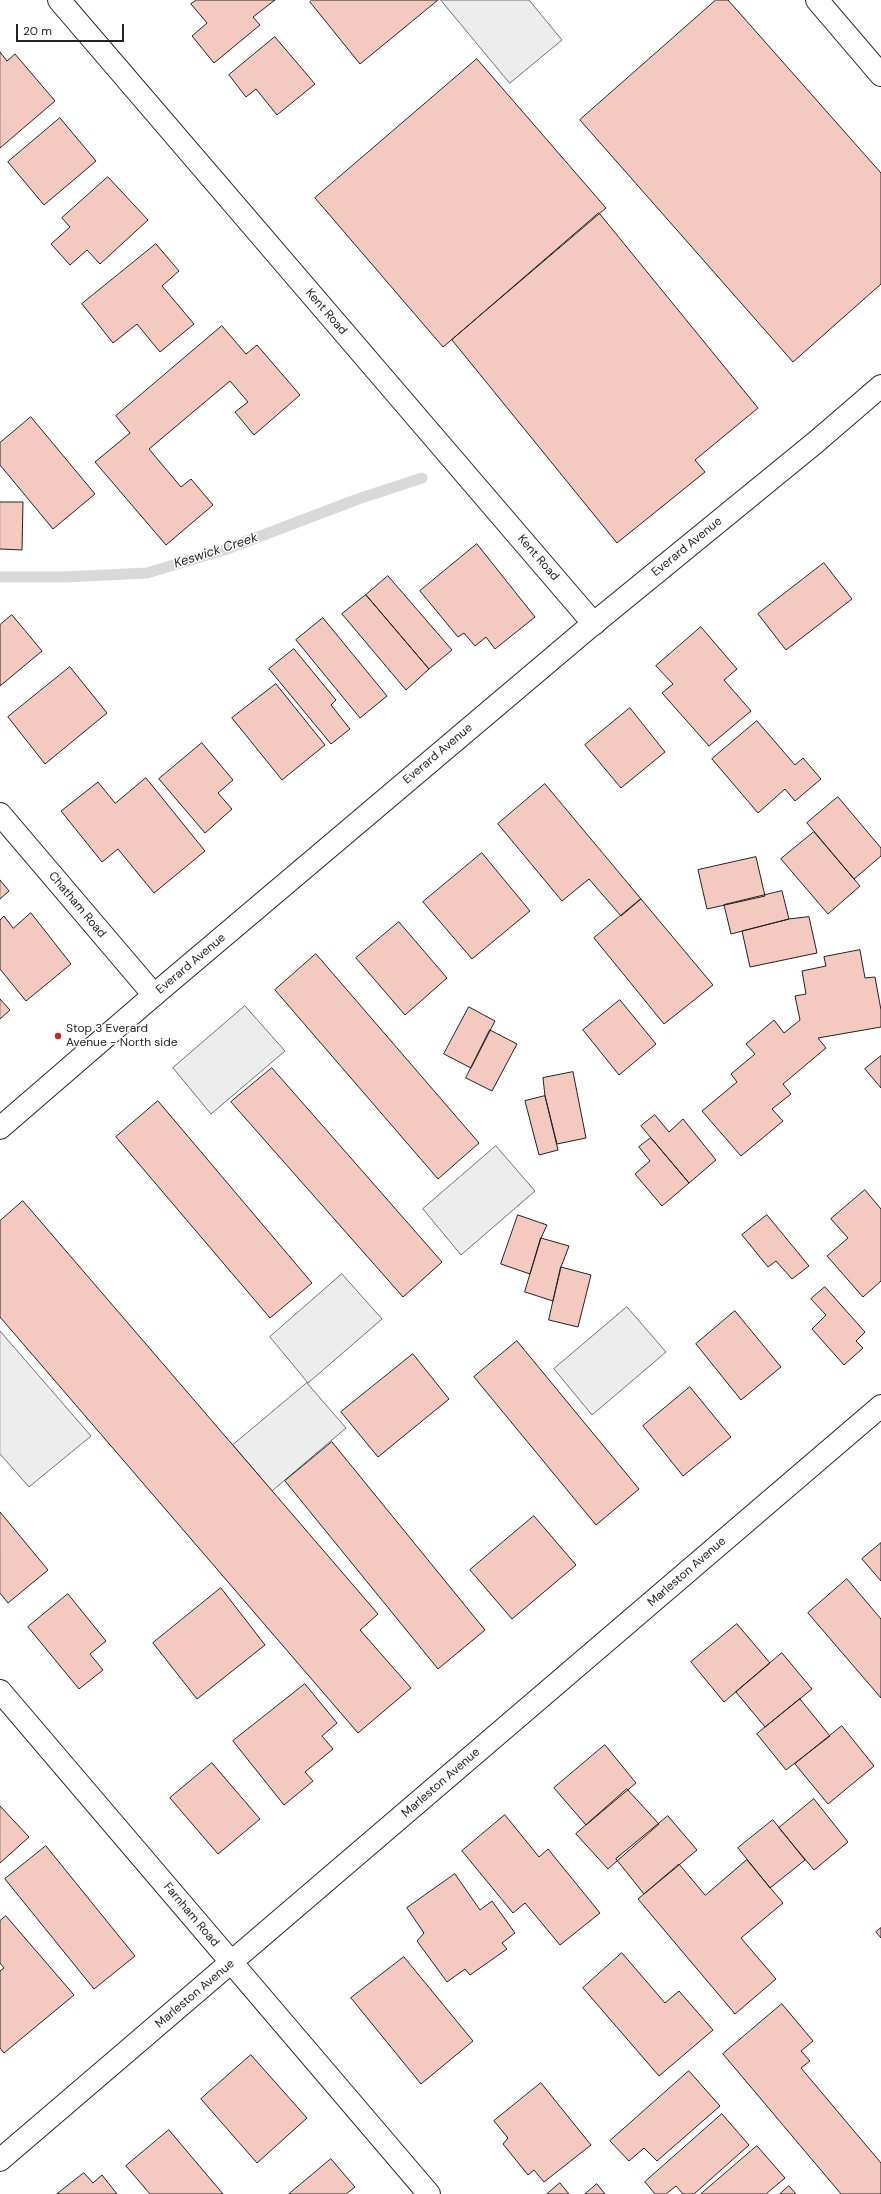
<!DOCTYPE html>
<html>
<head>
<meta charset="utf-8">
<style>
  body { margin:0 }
  #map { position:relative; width:881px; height:2194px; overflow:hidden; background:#fff; font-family:"DM Sans",sans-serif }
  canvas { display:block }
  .scale { position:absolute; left:16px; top:24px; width:108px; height:18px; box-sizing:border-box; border:2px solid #222; border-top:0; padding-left:5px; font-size:12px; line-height:14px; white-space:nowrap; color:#222; -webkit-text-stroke:3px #fff; paint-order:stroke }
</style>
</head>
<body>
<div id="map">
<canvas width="881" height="2194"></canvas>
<div class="scale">20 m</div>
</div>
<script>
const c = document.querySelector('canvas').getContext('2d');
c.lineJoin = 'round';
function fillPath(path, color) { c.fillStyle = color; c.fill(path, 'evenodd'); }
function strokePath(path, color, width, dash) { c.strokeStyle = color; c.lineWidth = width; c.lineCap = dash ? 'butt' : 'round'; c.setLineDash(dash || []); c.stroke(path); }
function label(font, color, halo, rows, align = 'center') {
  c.font = font + ' "DM Sans",sans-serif'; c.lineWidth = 3; c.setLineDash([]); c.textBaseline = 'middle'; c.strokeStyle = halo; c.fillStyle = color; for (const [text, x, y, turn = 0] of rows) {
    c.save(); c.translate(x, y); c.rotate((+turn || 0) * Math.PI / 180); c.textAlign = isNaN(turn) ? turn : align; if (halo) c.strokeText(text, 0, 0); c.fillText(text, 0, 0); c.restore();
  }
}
const parking = new Path2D(`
  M441,0H529L562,40L510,83Z
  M245,1006L285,1051L211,1114L173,1068Z
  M496,1146L535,1191L461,1255L423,1209Z
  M342,1274L382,1319L308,1383L270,1337Z
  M627,1307L666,1352L592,1415L554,1369Z
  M0,1331L91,1436L29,1487L0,1454Z
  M307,1383L346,1428L272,1491L233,1445Z`);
const stream = new Path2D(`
  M0,577H64L147,573L224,550L358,499L422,478`);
const building = new Path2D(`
  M197,0H275L253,17L260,25L214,63L192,36L207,23L191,4Z
  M312,0H438L360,64L310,2Z
  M716,0H728L881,173V284L793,362L580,120Z
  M275,37L315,84L277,115L256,89L246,97L229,75Z
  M0,52L7,61L15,54L55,101L0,148Z
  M477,59L606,208L443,347L315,198Z
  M60,118L96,161L44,205L8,162Z
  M108,177L148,220L100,264L87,250L70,265L51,244L70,227L62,218Z
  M599,213L758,408L695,460L705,472L617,543L452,340Z
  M156,244L179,271L162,286L194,324L160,352L137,324L113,343L82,304Z
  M222,326L246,354L257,345L300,395L254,435L235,412L248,402L230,381L149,449L181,487L191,479L213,505L166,545L95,462L130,433L116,416Z
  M31,417L95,494L53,529L0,465V443Z
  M0,502H23L22,550L0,549Z
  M477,544L535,617L495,649L486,637L475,646L464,633L458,637L420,591Z
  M824,563L852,599L786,650L758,614Z
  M388,576L452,650L429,669L366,595Z
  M366,595L429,669L406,690L342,614Z
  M12,615L42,651L0,686V625Z
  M323,618L387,696L360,718L296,640Z
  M701,627L737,669L724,680L751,711L709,746L662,693L673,684L656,666Z
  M294,649L336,700L331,705L350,729L331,744L269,669Z
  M70,667L107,713L45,764L8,717Z
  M276,684L325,745L282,780L232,718Z
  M630,708L665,752L621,788L585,745Z
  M757,721L795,765L803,758L821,779L795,801L785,789L758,813L712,759Z
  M202,743L233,780L218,793L232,809L205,833L159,779Z
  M146,778L205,851L154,893L118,849L102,862L61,811L98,782L115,803Z
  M545,784L641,899L621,916L589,879L562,901L498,824Z
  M838,797L881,848V856L854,879L807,823Z
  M814,832L860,886L828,914L781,859Z
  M482,853L530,911L472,959L423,902Z
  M756,857L765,896L707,909L698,870Z
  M0,880L9,891L0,899Z
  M782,891L789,919L731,934L724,905Z
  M641,899L713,985L664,1024L594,938Z
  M31,913L71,964L26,1001L0,969V920L4,916L13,928Z
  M809,917L817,953L750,967L742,931L789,919Z
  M399,922L447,978L405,1015L356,958Z
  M860,950L865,978L875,977L881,1010V1027L818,1038L826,1048L783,1084L791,1094L772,1109L783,1121L741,1156L702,1111L737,1082L731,1074L755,1054L746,1044L774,1020L784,1033L800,1020L795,996L806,994L802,971L826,966L824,957Z
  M316,954L479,1143L438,1179L275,990Z
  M0,999L10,1010L0,1019Z
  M620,1000L656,1044L619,1075L583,1030Z
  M469,1007L495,1021L471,1068L444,1054Z
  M490,1030L517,1044L492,1091L466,1078Z
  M881,1056V1088L865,1069Z
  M272,1068L442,1262L403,1297L231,1102Z
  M573,1072L586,1138L557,1144L545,1096L543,1078Z
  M545,1096L558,1150L539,1155L525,1101Z
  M158,1101L312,1283L270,1318L116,1137Z
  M655,1115L669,1132L683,1119L716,1160L689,1183L641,1126Z
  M651,1138L689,1183L662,1206L635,1174L650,1161L639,1147Z
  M865,1190L881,1209V1281L863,1297L827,1256L848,1238L831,1219Z
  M23,1201L378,1614L360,1630L411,1688L358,1733L0,1317V1221Z
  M518,1215L547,1225L541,1238L530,1274L501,1264Z
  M767,1215L809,1266L792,1279L776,1261L768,1267L742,1235Z
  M541,1238L569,1246L561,1267L553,1301L525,1292Z
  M561,1267L591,1275L578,1327L549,1320Z
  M825,1287L865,1332L856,1341L863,1348L844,1365L812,1329L826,1315L811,1299Z
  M735,1311L781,1367L741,1400L696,1344Z
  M517,1341L639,1489L596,1525L474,1377Z
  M413,1354L449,1399L378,1457L341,1412Z
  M690,1387L731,1437L683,1476L643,1426Z
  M332,1442L485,1630L438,1669L285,1481Z
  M0,1512L48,1570L8,1603L0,1593Z
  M534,1516L576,1565L512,1619L470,1570Z
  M881,1543V1581L862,1559Z
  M847,1579L881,1619V1698L808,1613Z
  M221,1588L265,1645L197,1699L153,1643Z
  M68,1594L106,1641L90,1654L103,1670L79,1689L28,1627Z
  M737,1624L770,1663L724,1702L691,1662Z
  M782,1653L812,1689L765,1727L736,1692Z
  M305,1684L337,1723L322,1736L333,1749L305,1772L313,1781L284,1805L233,1741Z
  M800,1699L830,1736L786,1770L757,1734Z
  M842,1726L874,1766L828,1804L795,1764Z
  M605,1745L636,1783L586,1825L554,1788Z
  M212,1763L260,1819L218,1854L170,1798Z
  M627,1789L659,1824L608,1869L576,1834Z
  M814,1799L848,1842L814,1870L779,1828Z
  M0,1806L29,1837L0,1863Z
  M505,1815L539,1857L548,1849L600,1913L560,1945L525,1903L513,1913L462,1851Z
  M668,1816L697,1850L644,1894L616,1859Z
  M773,1820L805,1860L770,1888L738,1848Z
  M46,1846L135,1956L94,1989L5,1879Z
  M747,1860L783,1903L741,1938L776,1979L735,2014L638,1899L679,1864L705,1895Z
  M455,1874L480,1910L492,1901L515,1933L502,1943L507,1949L470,1975L465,1969L447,1982L417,1941L424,1933L407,1908Z
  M6,1916L74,1995L4,2053L0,2048V1971L4,1968L0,1963V1921Z
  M881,1928V1938L876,1932Z
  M622,1953L665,2003L679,1991L713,2030L659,2076L583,1988Z
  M404,1957L473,2041L421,2084L351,1998Z
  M782,2004L813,2041L801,2051L810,2061L801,2068L881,2163V2194H841L723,2054Z
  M251,2055L307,2118L257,2163L201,2099Z
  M689,2071L720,2106L657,2161L644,2148L629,2161L610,2141Z
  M541,2083L591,2145L544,2182L534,2170L528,2175L503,2144L508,2138L494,2121Z
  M722,2114L749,2145L694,2194H683L676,2186L666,2194H655L645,2182Z
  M169,2130L223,2194H150L126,2166Z
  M757,2146L785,2178L766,2194H701Z
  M331,2159L355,2187L346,2194H289Z
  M84,2173L93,2183L102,2175L117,2194H57Z
  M560,2183L569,2194H547Z
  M597,2184L605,2194H585Z
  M789,2186L796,2194H780Z`);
const minor = new Path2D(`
  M59,0L594,624
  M817,0L881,75
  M0,814L154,995
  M0,1691L429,2194
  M0,2160L881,1406`);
const tertiary = new Path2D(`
  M0,1128L154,995L587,629L816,442L881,386`);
const markers = [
  [58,1036,4,"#c62828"]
];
const streetNames = [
  ["Kent Road",326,312,49],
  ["Everard Avenue",687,547,-39],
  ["Kent Road",538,558,49],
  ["Everard Avenue",438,754,-40],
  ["Chatham Road",77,905,50],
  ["Everard Avenue",191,964,-40],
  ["Marleston Avenue",687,1572,-41],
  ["Marleston Avenue",441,1783,-41],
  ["Farnham Road",191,1915,50],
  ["Marleston Avenue",195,1994,-40]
];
const poiNames = [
  ["Stop 3 Everard",66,1029],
  ["Avenue - North side",66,1043]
];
const waterNames = [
  ["Keswick Creek",216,551,-18]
];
fillPath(parking, '#ededed');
strokePath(parking, '#6f6f6f', 1);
strokePath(stream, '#d9d9d9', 11);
fillPath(building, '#f3c9c0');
strokePath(building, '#222', 1);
strokePath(minor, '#222', 24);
strokePath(tertiary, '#222', 24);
strokePath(minor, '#fff', 22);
strokePath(tertiary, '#fff', 22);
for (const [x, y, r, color] of markers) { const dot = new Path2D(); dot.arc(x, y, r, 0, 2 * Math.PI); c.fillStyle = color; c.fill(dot); strokePath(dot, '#fff', 1.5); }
label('12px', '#222', '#fff', streetNames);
label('12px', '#222', '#fff', poiNames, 'left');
label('italic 13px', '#222', '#fff', waterNames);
</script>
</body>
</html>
